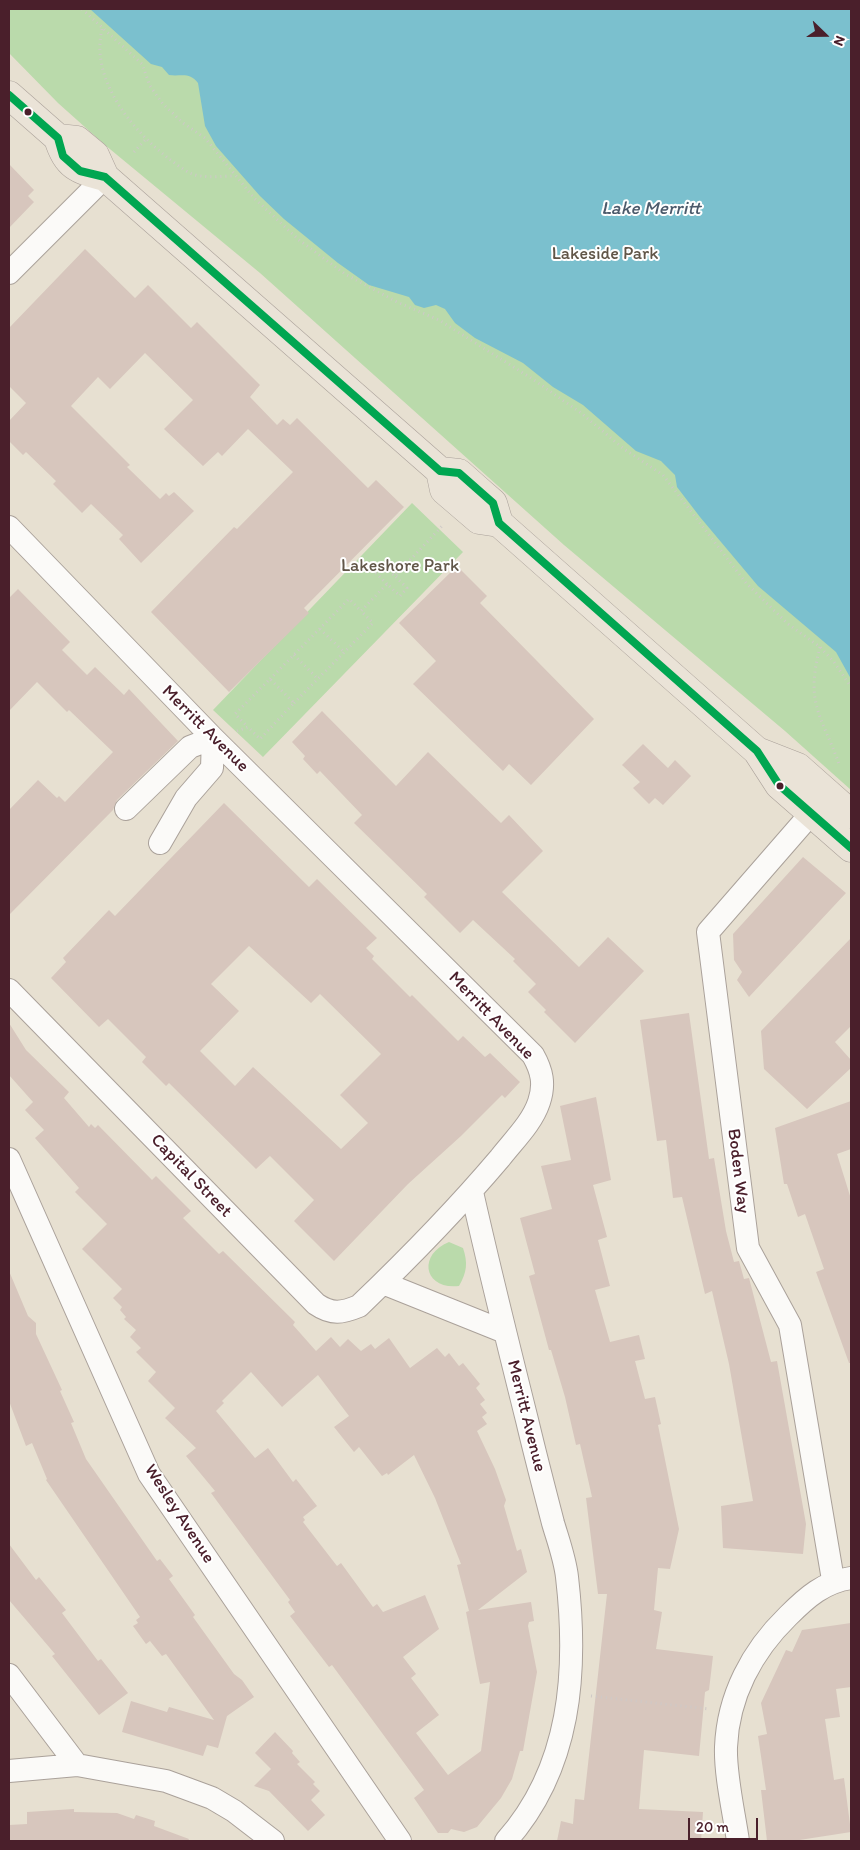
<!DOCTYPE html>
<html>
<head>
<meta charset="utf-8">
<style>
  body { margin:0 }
  #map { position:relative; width:860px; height:1850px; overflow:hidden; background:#e7e0d1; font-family:Itim,sans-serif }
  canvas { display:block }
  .frame { position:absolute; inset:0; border:10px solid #4a1f2b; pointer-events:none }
  .north { position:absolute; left:800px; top:10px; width:50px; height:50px; -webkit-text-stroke:4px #fff; paint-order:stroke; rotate:112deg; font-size:14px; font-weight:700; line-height:20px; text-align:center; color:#4a1f2b }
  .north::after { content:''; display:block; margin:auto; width:18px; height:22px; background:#4a1f2b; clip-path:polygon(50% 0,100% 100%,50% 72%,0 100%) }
  .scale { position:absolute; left:688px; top:1818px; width:70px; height:22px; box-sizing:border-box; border:2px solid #4a1f2b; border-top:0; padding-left:6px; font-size:15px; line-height:18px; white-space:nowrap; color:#4a1f2b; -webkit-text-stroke:4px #fff; paint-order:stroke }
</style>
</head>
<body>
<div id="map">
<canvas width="860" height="1850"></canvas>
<div class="frame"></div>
<div class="north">N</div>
<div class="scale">20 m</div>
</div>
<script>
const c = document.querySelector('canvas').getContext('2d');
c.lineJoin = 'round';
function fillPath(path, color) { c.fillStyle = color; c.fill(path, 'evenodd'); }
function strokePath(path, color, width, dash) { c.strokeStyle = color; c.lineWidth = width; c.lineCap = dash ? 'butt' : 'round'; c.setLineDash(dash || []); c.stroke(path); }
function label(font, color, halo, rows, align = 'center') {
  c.font = font + ' Itim,sans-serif'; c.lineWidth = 4; c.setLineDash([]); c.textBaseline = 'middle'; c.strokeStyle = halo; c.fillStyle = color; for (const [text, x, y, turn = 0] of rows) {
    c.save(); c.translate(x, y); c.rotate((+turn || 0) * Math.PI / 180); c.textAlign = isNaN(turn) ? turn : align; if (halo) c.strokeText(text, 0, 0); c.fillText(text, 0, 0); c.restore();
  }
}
const green = new Path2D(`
  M9,9H851V790L785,731L564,545L260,273L105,145L58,103L9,53Z
  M412,503L463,552L263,757L213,710Z
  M449,1242L463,1248C468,1263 467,1272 459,1286C424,1290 417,1255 449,1242Z`);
const water = new Path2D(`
  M90,9H851V679L836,652L758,586L700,517L677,487L675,475L661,461L636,451L583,405L553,387L523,363L475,338L455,323L445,309L436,305L424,308L415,305L409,297L369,285L338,263L284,219L260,196L216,146L205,126L198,83C189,71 181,77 169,75L162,67L151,64Z`);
const building = new Path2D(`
  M9,164L34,190L28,196L34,202L9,228Z
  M85,249L135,298L148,285L191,328L197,322L260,385L250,397L277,425L283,419L290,425L297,418L368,488L376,480L404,507L304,608L309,613L229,692L151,612L234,527L237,529L293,472L248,429L222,456L218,452L203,466L164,429L193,400L145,353L110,389L98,377L71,406L130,465L127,467L160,499L166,493L169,496L174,492L194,511L141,563L119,539L123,535L91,504L82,513L53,484L56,481L26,452L23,455L9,441V421L26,403L9,386V328Z
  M457,566L487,596L480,603L594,719L531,785L509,764L503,771L413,684L436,661L399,623Z
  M18,589L70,642L62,650L87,675L95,667L124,695L129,689L178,741L117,800L113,810L9,915V810L38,780L57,798L59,796L65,802L113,752L69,710L67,712L37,682L9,711V598Z
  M322,711L396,786L428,752L501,823L509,815L543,851L502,892L579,967L608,937L644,971L575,1043L544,1012L546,1010L528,992L536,984L513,961L515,959L473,920L460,933L424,897L427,894L354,823L362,815L320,771L317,774L303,759L305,756L292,742Z
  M643,744L668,768L675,760L691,776L663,805L655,798L649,804L633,788L640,782L622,765Z
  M224,803L309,887L317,879L377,938L366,948L374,956L372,959L410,997L412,995L458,1041L463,1036L485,1057L490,1053L520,1082L505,1098L502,1095L461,1136L408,1184L334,1261L294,1221L314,1200L270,1156L256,1169L169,1083L166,1086L142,1062L146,1057L108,1019L99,1027L51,978L66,962L63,958L109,910L115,916ZM249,946L311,1003L320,994L381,1054L340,1095L368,1123L341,1149L253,1067L235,1086L200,1051L239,1011L211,984Z
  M803,857L846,893L749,997L737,980L742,972L734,960L733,934Z
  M851,938V1026L835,1042L851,1060V1068L807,1109L764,1069L761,1031Z
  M689,1013L709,1159L714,1158L726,1231L734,1262L739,1261L744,1279L749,1278L771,1362L777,1361L806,1524L803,1554L723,1548L721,1506L753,1501L729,1364L712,1291L705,1294L682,1197L673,1198L666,1140L657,1141L640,1020Z
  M9,1023L26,1050L69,1092L64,1098L89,1127L91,1124L95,1128L98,1125L152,1180L156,1176L191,1211L183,1218L219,1254L223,1251L295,1322L293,1325L316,1351L331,1337L340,1347L348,1339L361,1351L371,1344L375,1349L389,1338L410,1368L437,1348L445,1357L449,1353L459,1366L463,1363L480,1384L476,1388L485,1400L480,1404L487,1413L482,1417L487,1424L477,1431L495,1469L506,1500L504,1506L517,1551L521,1549L527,1572L478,1610L531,1602L534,1621L529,1622L528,1626L537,1672L523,1751H520L512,1779L501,1798L477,1827L464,1832L451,1829L448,1833H438L414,1798L424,1790L332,1665L329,1667L290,1616L295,1612L288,1602L290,1600L211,1493L215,1491L186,1456L196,1448L165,1418L175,1408L148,1381L156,1372L136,1352L141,1348L130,1337L136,1330L124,1319L126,1317L120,1310L122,1307L113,1298L122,1289L82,1249L107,1224L75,1192L79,1188L35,1138L44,1130L25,1110L33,1102L9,1075ZM251,1372L282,1407L318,1375L349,1416L334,1427L354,1452L359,1447L382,1476L387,1473L388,1475L414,1455L435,1498L461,1564L457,1565L469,1611L466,1612L480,1684L490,1682L481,1751L448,1775L416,1733L439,1715L411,1678L416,1674L403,1657L439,1629L425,1595L383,1612L377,1604L373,1607L341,1563L337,1566L303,1522L305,1520L303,1517L317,1506L296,1479L293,1482L268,1448L255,1458L216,1411L224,1403L222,1401Z
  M596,1097L611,1180L593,1185L607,1237L598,1240L610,1286L595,1290L610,1342L639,1335L645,1359L635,1361L645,1399L655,1397L661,1424L658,1425L679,1529L670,1569L658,1568L654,1610L662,1612L656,1649L713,1656L709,1690L705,1692L699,1756L644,1750L639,1809L703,1812L701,1841H557L561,1821L573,1824L575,1799L584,1800L607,1594H598L586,1498L592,1497L580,1444L576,1445L565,1397L551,1350H549L529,1276L535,1274L520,1218L552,1209L541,1166L571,1160L560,1106Z
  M851,1101V1149L837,1154L851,1199V1363H849L816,1272L824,1269L805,1214L798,1217L787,1184H784L775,1128Z
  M9,1271L28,1316L36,1323V1334L62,1390L60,1391L74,1422L71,1423L86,1459L157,1561L160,1559L173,1576L169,1579L195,1615L193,1617L234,1674L242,1680L254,1697L227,1716L218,1748L207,1745L203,1756L122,1732L131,1701L167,1712L169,1707L214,1720L166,1654L162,1656L150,1641L146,1644L133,1626L138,1623L136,1620L140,1617L46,1480L47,1479L32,1443L26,1446L9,1401Z
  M9,1544L36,1580L39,1577L66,1610L62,1613L98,1661L101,1659L128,1693L99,1715L52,1656L55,1654L9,1600Z
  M851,1623V1687L836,1689L840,1717L825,1719L834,1780L844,1778L851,1832L793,1841H767L761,1790H766L758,1736L767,1734L761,1703L786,1650L792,1652L802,1630Z
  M275,1732L293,1751L292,1753L300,1762L297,1764L315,1782L313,1784L320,1791L311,1800L325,1815L308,1831L269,1791L254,1786L271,1769L255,1753Z
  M74,1809V1812L117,1813L134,1819L136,1815L155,1821L154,1826L189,1839L188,1841H9V1825L27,1824V1812Z`);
const path = new Path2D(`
  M82,9L142,64L150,86L163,104L183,123L205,138L254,198L299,240L345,274L397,302L439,320L531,378L581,413L624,449L663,475L746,583L788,624L820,647L834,662L851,687
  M102,29C90,79 131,129 168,158C175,163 182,169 190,173C203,179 221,176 235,176
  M134,152L145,140
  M387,584L374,571L381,563L395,576L444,524
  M320,629L344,652
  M820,647C805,704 821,714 839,764
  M294,655L318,679
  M270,679L349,599L361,611
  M294,703L373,623L361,611L387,584L400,596L407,588L395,576
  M237,731L248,727L260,739L294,703L270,679L235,714L248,727
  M591,1696L709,1709`);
const minor = new Path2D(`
  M9,273L105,177
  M9,527L213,738L533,1055C542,1071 545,1084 539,1102C532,1123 514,1140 500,1158C456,1210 408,1259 359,1306C342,1313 332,1315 316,1304L9,990
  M822,801L708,932L748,1248L790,1325L833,1580
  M126,809L190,747L213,738L212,768L186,798L160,843
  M9,1159L149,1474L400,1841
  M472,1192C489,1268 508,1344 527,1420C535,1454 544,1488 553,1523C558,1540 565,1559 567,1577C578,1672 571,1768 506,1841
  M383,1283L505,1332
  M9,1675L77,1765
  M9,1771L77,1765L166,1781L212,1798L234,1811L273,1841
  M738,1841C734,1813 725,1775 726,1747C728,1696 752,1651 788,1616C807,1597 824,1582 851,1578`);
const major = new Path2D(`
  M9,95L58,138L77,140L95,155L105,177
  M58,138C66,166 77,170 105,177L440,471L459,473L477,489L493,503L499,523L757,751L779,785L851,848
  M440,471L444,490L479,520L499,523
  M757,751L798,767L851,814`);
const bus1 = new Path2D(`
  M9,95L58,138L63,156L80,171L105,177L440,471L459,473L493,503L499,523L757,751L779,785L851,848`);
const markers = [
  [28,112,4.5,"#4a1f2b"],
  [780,786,4.5,"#4a1f2b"]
];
const parkNames = [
  ["Lakeside Park",605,254],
  ["Lakeshore Park",400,566]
];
const streetNames = [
  ["Merritt Avenue",205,729,45],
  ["Merritt Avenue",491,1016,46],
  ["Boden Way",738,1171,83],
  ["Capital Street",191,1176,46],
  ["Merritt Avenue",526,1416,76],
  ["Wesley Avenue",179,1514,57]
];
const waterNames = [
  ["Lake Merritt",651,209]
];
fillPath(green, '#badaab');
fillPath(water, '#7bc0ce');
fillPath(building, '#d7c6bd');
strokePath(minor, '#aaa19a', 24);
strokePath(major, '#aaa19a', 29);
strokePath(path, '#cec9c7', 3, [1, 4]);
strokePath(minor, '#fbfaf8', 22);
strokePath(major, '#eae3d7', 28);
strokePath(bus1, '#00a651', 8);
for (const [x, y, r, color] of markers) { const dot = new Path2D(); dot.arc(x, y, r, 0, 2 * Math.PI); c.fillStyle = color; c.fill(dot); strokePath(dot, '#fff', 2); }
label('18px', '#615648', '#fff', parkNames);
label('18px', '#4a1f2b', '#fff', streetNames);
label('italic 19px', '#4b5a6b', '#fff', waterNames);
</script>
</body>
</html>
